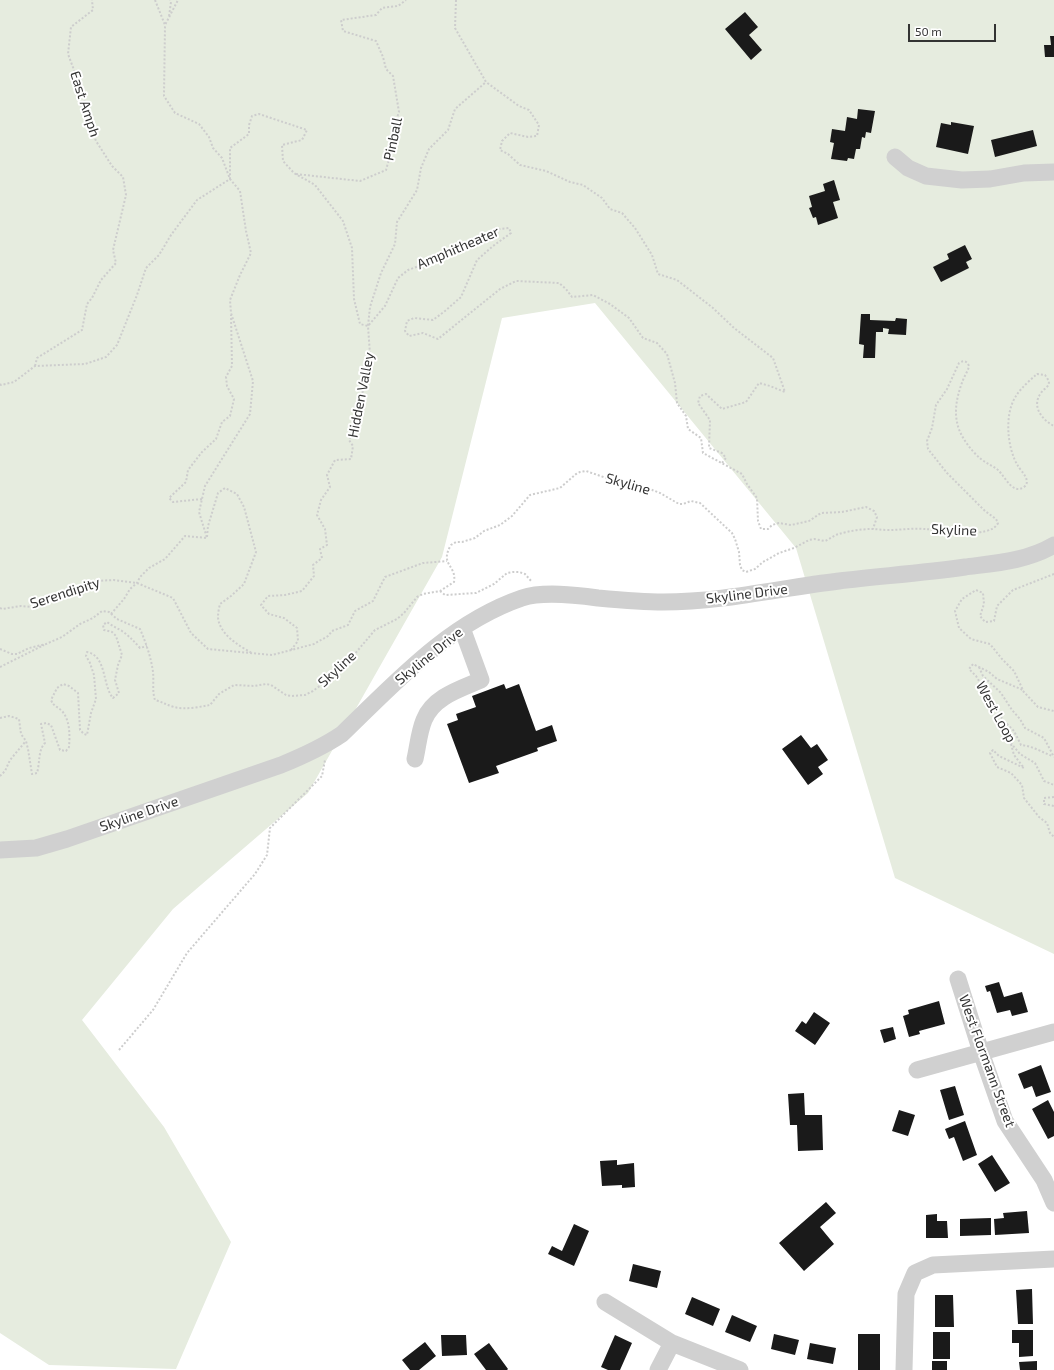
<!DOCTYPE html>
<html>
<head>
<meta charset="utf-8">
<style>
  body { margin:0 }
  #map { position:relative; width:1054px; height:1370px; overflow:hidden; background:#fff; font-family:"Exo 2",sans-serif }
  canvas { display:block }
  .scale { position:absolute; left:908px; top:24px; width:88px; height:18px; box-sizing:border-box; border:2px solid #333; border-top:0; padding-left:5px; font-size:12px; line-height:14px; white-space:nowrap; color:#333; -webkit-text-stroke:3px #fff; paint-order:stroke }
</style>
</head>
<body>
<div id="map">
<canvas width="1054" height="1370"></canvas>
<div class="scale">50 m</div>
</div>
<script>
const c = document.querySelector('canvas').getContext('2d');
c.lineJoin = 'round';
function fillPath(path, color) { c.fillStyle = color; c.fill(path, 'evenodd'); }
function strokePath(path, color, width, dash) { c.strokeStyle = color; c.lineWidth = width; c.lineCap = dash ? 'butt' : 'round'; c.setLineDash(dash || []); c.stroke(path); }
function label(font, color, halo, rows, align = 'center') {
  c.font = font + ' "Exo 2",sans-serif'; c.lineWidth = 4; c.setLineDash([]); c.textBaseline = 'middle'; c.strokeStyle = halo; c.fillStyle = color; for (const [text, x, y, turn = 0] of rows) {
    c.save(); c.translate(x, y); c.rotate((+turn || 0) * Math.PI / 180); c.textAlign = isNaN(turn) ? turn : align; if (halo) c.strokeText(text, 0, 0); c.fillText(text, 0, 0); c.restore();
  }
}
const green = new Path2D(`
  M0,0H1054V954L895,878L796,548L595,303L502,318L442,557L308,793L173,909L82,1020L164,1127L231,1242L176,1369L49,1365L0,1333Z`);
const building = new Path2D(`
  M745,12L758,27L749,35L762,50L751,60L725,29Z
  M1050,36H1054V57H1045L1044,45H1051Z
  M858,109L875,111L871,133L866,132L865,138L862,137L860,149H856L854,159L848,158L847,161L831,159L834,143L830,142L832,129L845,131L847,117L857,119Z
  M951,122L974,126L968,154L936,147L941,123L951,125Z
  M1033,130L1037,146L995,157L991,140Z
  M834,180L840,200L833,202L838,218L818,225L816,217L813,218L809,208L812,207L809,196L825,191L823,184Z
  M965,245L972,259L966,262L969,268L941,282L933,267L949,259L947,254Z
  M861,314H870V320L895,321L896,318L907,319L906,335L888,334L889,329L883,328V332H876L875,358H863L864,345L859,344Z
  M504,684L506,689L519,684L536,731L552,725L557,741L537,748L538,751L496,766L499,773L469,783L447,724L458,720L456,714L476,707L472,696Z
  M801,735L811,748L817,744L828,760L818,767L823,774L808,785L782,749Z
  M999,982L1004,997L1022,992L1028,1012L1012,1016L1010,1010L997,1013L990,991L987,992L985,986Z
  M939,1001L945,1024L919,1031L920,1034L909,1037L903,1016L909,1014L908,1010Z
  M814,1012L830,1023L815,1045L795,1031L802,1021L806,1024Z
  M893,1027L896,1039L884,1043L880,1030Z
  M1041,1065L1051,1092L1036,1097L1032,1086L1024,1089L1018,1074Z
  M955,1086L964,1115L949,1120L940,1090Z
  M804,1093L805,1115H822L823,1150L798,1151L797,1125H790L788,1094Z
  M1048,1100L1054,1112V1136L1048,1139L1032,1109Z
  M899,1110L915,1115L908,1136L892,1131Z
  M965,1121L977,1155L963,1161L954,1137L949,1139L945,1129Z
  M992,1155L1010,1183L995,1192L978,1164Z
  M617,1160V1165L634,1163L635,1187L622,1188V1185L602,1186L600,1161Z
  M826,1202L836,1213L820,1227L834,1244L804,1271L779,1243Z
  M1027,1211L1029,1233L995,1235L994,1219L1004,1218L1003,1213Z
  M937,1214V1221H947L948,1238H926V1215Z
  M991,1218V1235L960,1236V1219Z
  M574,1224L589,1231L574,1266L548,1254L552,1246L562,1251Z
  M633,1264L661,1271L657,1288L629,1281Z
  M1032,1289L1033,1324H1018L1016,1290Z
  M935,1295H953L954,1327H935Z
  M692,1297L720,1309L713,1326L685,1314Z
  M732,1315L757,1326L750,1342L725,1332Z
  M1012,1330H1033V1356L1019,1357V1343H1012Z
  M933,1332H950V1359H933Z
  M774,1334L799,1340L795,1355L771,1349Z
  M858,1334H880V1370H858Z
  M441,1335H466L467,1355L442,1356Z
  M615,1335L632,1343L620,1370H608L601,1367Z
  M425,1342L436,1356L419,1370H410L402,1360Z
  M489,1343L508,1369L507,1370H486L474,1354Z
  M810,1343L836,1348L833,1364L807,1359Z
  M932,1361H947V1370H932Z
  M1037,1361V1370H1020L1019,1362Z`);
const path = new Path2D(`
  M155,0L165,25L178,0
  M456,0L455,28L486,82L519,106L529,110L539,125L537,136L528,137L510,133L502,141L500,150L508,154L520,165L546,171L570,182L583,185L602,198L610,209L622,213L635,228L652,255L658,274L677,280L713,308L734,328L773,358L785,392L770,386L759,383L746,402L722,409L706,394L700,396L698,403L710,420L709,448L722,453L726,458L722,463
  M169,16L171,2L170,0
  M296,174L360,181L386,170L393,145L395,123L399,112L393,76L386,69L383,57L376,41L343,31L341,20L376,15L382,8L398,6L406,0
  M35,366L37,358L82,330L87,304L92,298L101,280L116,263L113,250L126,195L123,177L112,166L96,141L89,121L83,94L68,54L71,27L93,10L92,0
  M0,384L1,385L14,382L35,366L85,364L106,357L117,345L137,295L146,268L159,255L171,235L197,200L230,179V148L249,134V125L252,116L259,114L307,130L302,140L282,145L283,161L294,173L315,185L343,221L352,248L354,299L360,324L368,326L385,306L398,278L408,270L455,253L500,229L509,228L511,233L493,246L477,260L461,297L445,311L433,320L414,318L407,321L405,331L409,336L423,333L438,339L500,289L516,281L559,283L566,289L572,297L593,295L610,304L629,318L643,338L657,343L667,354L675,383L677,403L686,416L688,429L701,438L703,453L742,474L747,484L757,498L758,521L761,529H768L772,525L779,523L791,525L809,521L821,513L842,512L866,507L874,511L877,517L873,529
  M202,499L173,502L169,498L186,482L188,470L202,452L216,439L222,422L230,416L234,399L227,386L226,377L232,366L231,315
  M207,537L208,526L218,493L225,488L237,494L244,507L256,552L244,584L231,596L220,604C219,608 218,613 218,617C219,634 239,646 252,653
  M1054,574L1013,590L997,606L994,621L985,622L980,616L984,604L983,593L976,590L962,599L955,611L959,628L971,639L990,644L1002,659L1014,671L1023,690L997,679L989,672L973,664L969,669L976,676L1003,720L1010,742L1020,754L1035,763L1044,781L1054,785
  M440,591L445,595L476,593L494,584L507,573L513,572H519L525,574L532,582
  M0,608L2,609L21,606L32,607L50,597L77,592L94,581L114,580L137,583L173,598L191,633L208,649L272,655L314,644L328,636L332,631L348,625L355,611L373,601L385,577L423,563L447,561
  M111,614L124,599L130,589L137,583L140,577L149,568L165,559L185,536L207,538L199,512L205,486L250,414L253,381L231,313L230,300L240,275L251,253L246,231L240,191L230,179L222,158L213,148L209,137L199,124L175,113L164,96L165,25
  M0,649L12,654H17L29,648L46,644L62,637L80,624L93,618L102,611L109,612L117,619L140,629C146,643 151,657 153,672C154,681 152,692 155,700C162,702 167,705 174,707C185,710 199,707 210,705L219,694L234,685L254,686L266,684L271,685L286,695L291,696L305,695L313,691L321,685L335,667L353,656L375,630L397,619L404,613L417,597L423,594L440,591L454,582C457,565 439,565 451,545L456,542H462L475,538L484,531L500,525L512,516L530,495L560,488L576,474L580,472L586,471L618,482L642,486L660,493L679,504H683L691,501L700,503L732,533L735,539L739,552L740,565L742,570L746,572L755,569L763,562L779,553L794,548L809,540L814,539L825,541C830,539 834,535 839,534C848,531 862,529 872,529C877,529 882,530 888,530C900,530 912,528 925,529C941,530 990,540 998,523L996,519L985,511L947,473L928,449L927,441L932,428L936,405L947,389L959,363C964,360 967,361 969,366C968,371 965,375 963,380C958,393 954,408 957,422C959,435 971,451 981,459C987,464 994,466 999,471C1005,477 1013,495 1024,487C1032,481 1021,471 1018,466C1007,448 1004,414 1016,396C1021,388 1030,380 1037,374L1045,375L1049,381C1049,388 1044,388 1041,393C1031,406 1042,420 1054,426
  M291,650L298,641L297,628L284,618L269,614L261,605L268,596L285,595L302,591L314,576L313,565L322,558L320,549L327,545L325,529L317,515L321,500L330,487L327,475L335,460L351,459L353,446L349,440L359,416L364,382L370,354L368,326L370,307L381,273L395,244L397,222L417,190L421,168L429,149L448,130L455,109L486,82
  M0,667L44,645
  M979,667L983,676L1001,693L1012,710L1020,719L1025,728L1044,738L1054,757
  M1023,691L1038,707L1054,711
  M0,718L9,716L19,719L21,734L26,741L28,749L32,774L37,773C40,763 38,750 45,743L41,724L46,723L51,725L60,750L66,751L69,747C70,735 70,720 62,711C57,706 54,707 51,700L57,688L63,684L69,686L78,693L80,730L84,734L87,735L91,713L96,699L94,675L90,663L86,656L87,652C107,656 102,685 113,698L119,693L115,680L118,665L122,655L116,636L112,632L104,630L103,625L107,622C112,626 117,628 122,631C129,636 134,641 140,648L147,646
  M1004,721L1014,731L1021,745C1032,746 1042,752 1052,756
  M1011,744L1014,755L1024,768L999,756L993,750L990,753L997,767L1011,773L1022,785L1024,798L1039,817L1047,823L1050,833L1054,837
  M0,776L5,771L10,760L25,742
  M1054,797L1044,798V804L1054,806
  M119,1050L153,1010L187,953L255,874L267,855L270,828L322,776L325,760`);
const minor = new Path2D(`
  M895,157L908,168L926,176L962,180L990,179L1024,173L1054,172
  M415,759C418,746 419,732 424,720C433,697 460,689 481,680L462,628
  M0,850L36,848L67,839L281,765C303,756 323,747 342,734C396,682 449,623 522,598C543,591 576,595 598,598C620,600 642,602 663,602C723,602 780,588 839,581C881,576 923,573 965,567C996,563 1027,561 1054,545
  M958,979L981,1052L1005,1121L1044,1180L1054,1203
  M917,1070L1054,1032
  M605,1302L672,1343L740,1370
  M658,1370L672,1343
  M904,1370L906,1294L915,1273L933,1265L1054,1259`);
const streetNames = [
  ["East Amph",85,104,72],
  ["Pinball",393,139,-78],
  ["Amphitheater",458,248,-23],
  ["Hidden Valley",361,395,-79],
  ["Skyline",628,484,16],
  ["Skyline",954,530,2],
  ["Serendipity",65,593,-18],
  ["Skyline Drive",747,594,-7],
  ["Skyline Drive",429,656,-39],
  ["Skyline",337,669,-43],
  ["West Loop",996,712,61],
  ["Skyline Drive",139,814,-19],
  ["West Flormann Street",987,1061,70]
];
fillPath(green, '#e6ecdf');
fillPath(building, '#1a1a1a');
strokePath(path, '#cdcdcd', 2, [2, 2]);
strokePath(minor, '#d0d0d0', 17);
label('14px', '#333', '#fff', streetNames);
</script>
</body>
</html>
